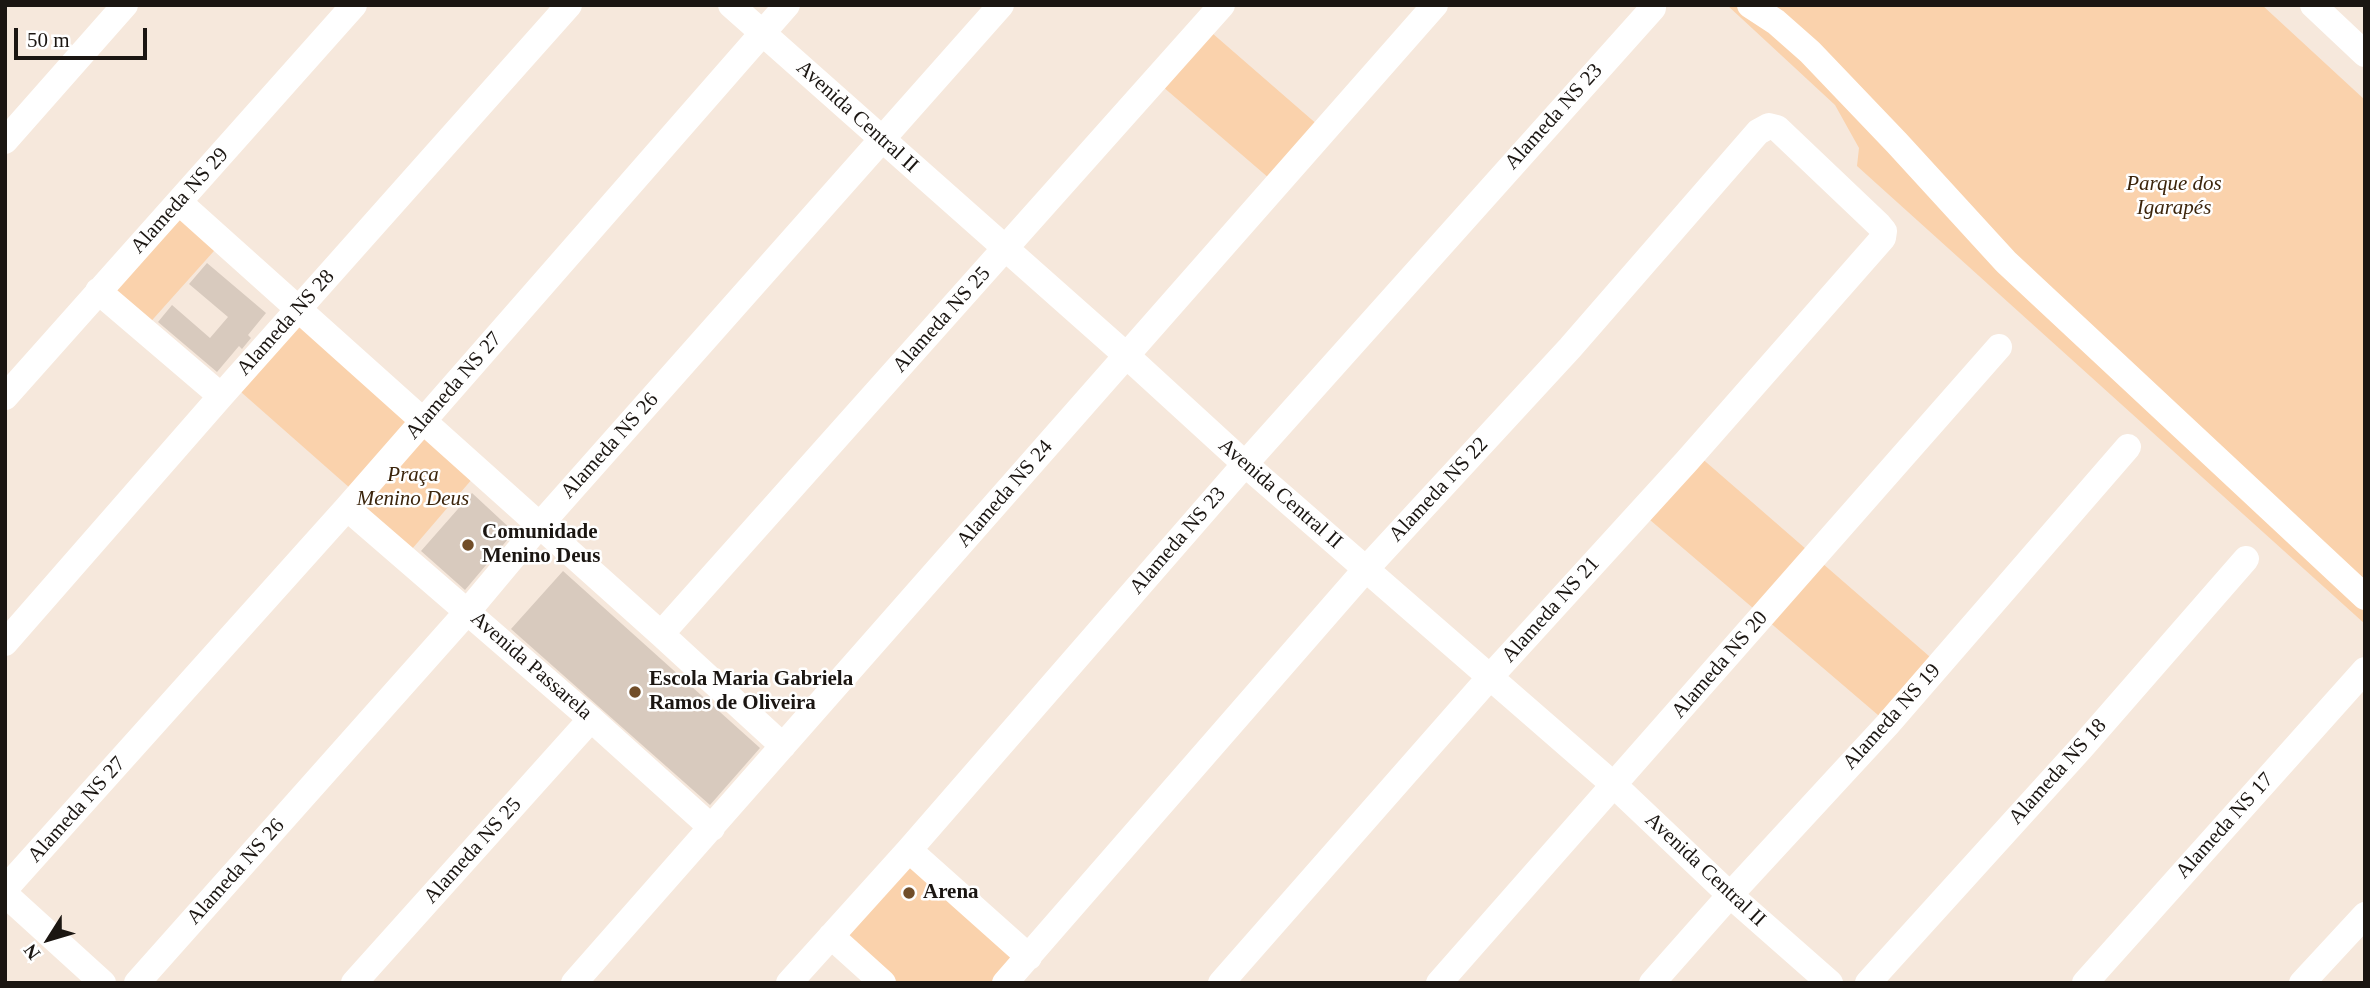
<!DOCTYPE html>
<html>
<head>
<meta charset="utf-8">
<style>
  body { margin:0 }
  #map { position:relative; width:2370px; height:988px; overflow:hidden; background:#f6e8dc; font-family:Georgia,serif }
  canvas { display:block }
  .frame { position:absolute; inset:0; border:7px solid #1b1612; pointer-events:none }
  .north { position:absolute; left:14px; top:904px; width:70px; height:70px; -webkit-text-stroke:5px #fff; paint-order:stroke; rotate:233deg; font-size:19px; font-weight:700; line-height:28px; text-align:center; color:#1b1612 }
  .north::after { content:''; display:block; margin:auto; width:24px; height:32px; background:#1b1612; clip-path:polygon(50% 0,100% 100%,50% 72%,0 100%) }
  .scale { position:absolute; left:14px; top:28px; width:133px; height:32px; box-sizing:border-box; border:4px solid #1b1612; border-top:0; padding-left:9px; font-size:21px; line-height:24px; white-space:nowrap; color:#1b1612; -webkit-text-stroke:5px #fff; paint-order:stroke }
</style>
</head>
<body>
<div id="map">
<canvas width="2370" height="988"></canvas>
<div class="frame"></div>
<div class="north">N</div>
<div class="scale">50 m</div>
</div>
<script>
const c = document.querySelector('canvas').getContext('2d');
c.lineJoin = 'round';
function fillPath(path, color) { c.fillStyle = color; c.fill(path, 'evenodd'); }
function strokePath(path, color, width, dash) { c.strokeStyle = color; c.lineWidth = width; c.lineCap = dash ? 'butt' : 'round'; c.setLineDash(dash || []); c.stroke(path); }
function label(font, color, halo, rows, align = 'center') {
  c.font = font + ' Georgia,serif'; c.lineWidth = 5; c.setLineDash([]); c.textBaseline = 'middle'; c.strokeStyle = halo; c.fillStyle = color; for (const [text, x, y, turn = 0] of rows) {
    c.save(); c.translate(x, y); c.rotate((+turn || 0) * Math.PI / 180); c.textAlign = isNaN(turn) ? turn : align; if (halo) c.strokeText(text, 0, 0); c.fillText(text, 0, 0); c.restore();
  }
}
const green = new Path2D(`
  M1727,5H2262L2365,100V624L1857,166L1859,148L1835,105Z
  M1204,26L1319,126L1270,179L1155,80Z
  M180,205L222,242L146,327L103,289Z
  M297,312L415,416L351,489L233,385Z
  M419,419L479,471L406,556L346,503Z
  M1691,449L1937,663L1885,721L1636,508Z
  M902,849L1026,955L1002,983H879L826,937Z`);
const building = new Path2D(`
  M207,263L266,313L248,335L251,338L242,349L239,346L217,372L158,322L172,305L210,338L228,317L189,284Z
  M472,493L514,532L465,590L421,551Z
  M563,571L760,748L710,805L511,629Z`);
const minor = new Path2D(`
  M731,5L1127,356L1245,464L1614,785L1730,895L1830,983
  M1750,5L1776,22L1810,52L1897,143L2006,262L2365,597
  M2313,5L2365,54
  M5,141L125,5
  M180,203L661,634L783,746
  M98,291L221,396
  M5,397L354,5
  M347,508L591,719L712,828
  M661,634L1222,5
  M5,643L221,396L569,5
  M909,850L1029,957
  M5,889L347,508L787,5
  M5,894L103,983
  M831,936L883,983
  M137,983L468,611L539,526L1001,5
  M354,983L591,719
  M574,983L1435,5
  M789,983L909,850L1245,464L1653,8
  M1005,983L1366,569L1570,348L1758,132L1769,126L1777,128L1879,225L1884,231L1883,238L1687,461L1490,677L1221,983
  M1439,983L1999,347
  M1652,983L1730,895L1887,725L2128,447
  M1868,983L2082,747L2246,559
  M2085,983L2365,670
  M2302,983L2365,915`);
const markers = [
  [468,545,7,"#714d28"],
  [635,692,7,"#714d28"],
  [909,893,7,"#714d28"]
];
const streetNames = [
  ["Avenida Central II",857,117,42],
  ["Alameda NS 23",1554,117,-48],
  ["Alameda NS 29",180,201,-48],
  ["Alameda NS 25",942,320,-48],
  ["Alameda NS 28",286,323,-48],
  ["Alameda NS 27",454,386,-49],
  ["Alameda NS 26",610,446,-48],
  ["Alameda NS 22",1439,490,-47],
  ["Alameda NS 24",1005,494,-49],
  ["Avenida Central II",1280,494,41],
  ["Alameda NS 23",1178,541,-49],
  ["Alameda NS 21",1551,610,-48],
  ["Alameda NS 20",1720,665,-49],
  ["Avenida Passarela",531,666,41],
  ["Alameda NS 19",1892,717,-48],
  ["Alameda NS 18",2058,772,-48],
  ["Alameda NS 27",77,810,-48],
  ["Alameda NS 17",2225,826,-48],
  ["Alameda NS 25",473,851,-48],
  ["Avenida Central II",1705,870,43],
  ["Alameda NS 26",236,872,-48]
];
const parkNames = [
  ["Parque dos",2174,184],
  ["Igarapés",2174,208],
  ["Praça",413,475],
  ["Menino Deus",413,499]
];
const poiNames = [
  ["Comunidade",482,533],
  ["Menino Deus",482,557],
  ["Escola Maria Gabriela",649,680],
  ["Ramos de Oliveira",649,704],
  ["Arena",923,893]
];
fillPath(green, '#fad2ac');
fillPath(building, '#d8cabe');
strokePath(minor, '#fff', 26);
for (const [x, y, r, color] of markers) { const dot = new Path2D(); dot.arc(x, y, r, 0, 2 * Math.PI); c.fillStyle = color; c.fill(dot); strokePath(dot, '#fff', 2.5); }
label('21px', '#1b1612', '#fff', streetNames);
label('italic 21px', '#3c250c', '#fff', parkNames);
label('bold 21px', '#1b1612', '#fff', poiNames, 'left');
</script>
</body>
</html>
